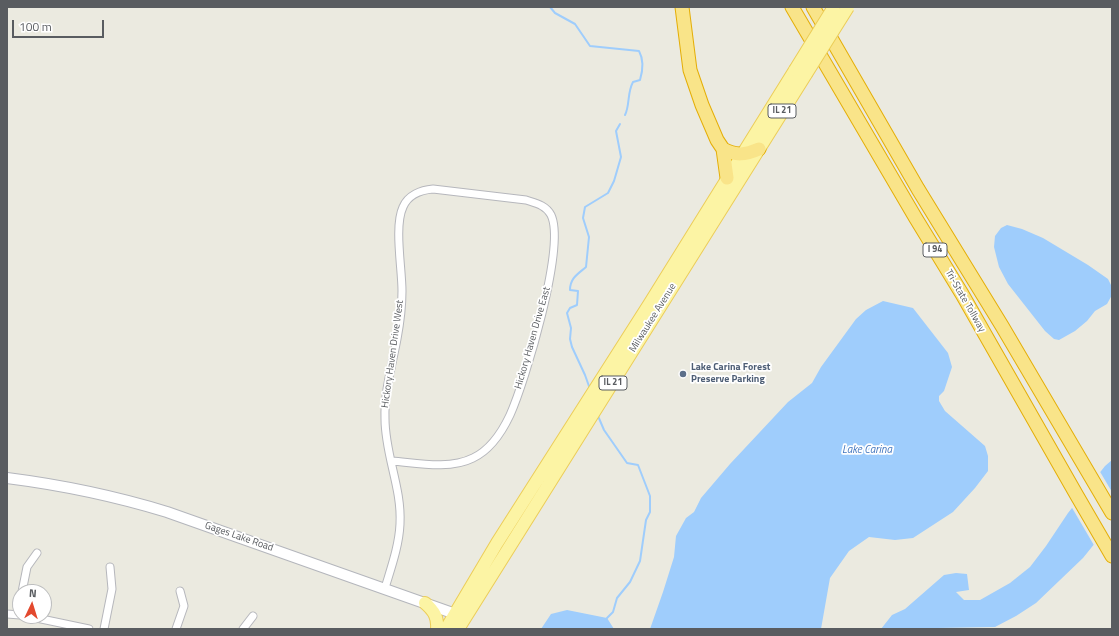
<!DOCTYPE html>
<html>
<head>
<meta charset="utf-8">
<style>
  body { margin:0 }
  #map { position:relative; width:1119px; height:636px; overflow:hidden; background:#ebeae0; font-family:"Titillium Web",sans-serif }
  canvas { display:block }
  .frame { position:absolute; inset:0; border:8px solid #595c60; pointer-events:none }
  .north { position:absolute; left:12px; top:584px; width:40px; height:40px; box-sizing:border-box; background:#fff; border:1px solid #bdbebf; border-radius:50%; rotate:4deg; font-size:11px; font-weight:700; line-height:16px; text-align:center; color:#595c60 }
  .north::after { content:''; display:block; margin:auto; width:14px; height:18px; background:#e3492e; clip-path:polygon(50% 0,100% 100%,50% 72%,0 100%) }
  .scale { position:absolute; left:12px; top:20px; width:92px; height:18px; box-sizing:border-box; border:2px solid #595c60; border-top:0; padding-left:5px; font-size:12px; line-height:14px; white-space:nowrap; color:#595c60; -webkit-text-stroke:3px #fff; paint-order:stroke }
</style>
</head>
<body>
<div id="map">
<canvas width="1119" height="636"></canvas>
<div class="frame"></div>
<div class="north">N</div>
<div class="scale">100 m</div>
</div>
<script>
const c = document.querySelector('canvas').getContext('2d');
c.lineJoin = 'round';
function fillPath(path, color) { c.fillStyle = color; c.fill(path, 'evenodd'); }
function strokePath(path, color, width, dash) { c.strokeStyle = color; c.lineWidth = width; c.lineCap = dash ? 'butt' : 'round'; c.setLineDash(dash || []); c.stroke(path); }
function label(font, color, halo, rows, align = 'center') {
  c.font = font + ' "Titillium Web",sans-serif'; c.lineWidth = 3.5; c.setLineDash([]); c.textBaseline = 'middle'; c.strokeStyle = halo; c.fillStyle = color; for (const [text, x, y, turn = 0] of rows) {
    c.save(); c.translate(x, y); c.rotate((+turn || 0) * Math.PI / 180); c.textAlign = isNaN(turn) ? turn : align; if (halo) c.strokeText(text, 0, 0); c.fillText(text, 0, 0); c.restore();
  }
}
const water = new Path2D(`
  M1007,225L1022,229L1043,238L1088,265L1108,279L1112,287V295L1107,304L1095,311L1087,321L1075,331L1059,340L1054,339L1045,331L1008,284L999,267L994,247L995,236L1001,228Z
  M883,301L913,308L948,353L952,367L944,391L939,396V401L945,411L985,446L988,456V471L975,488L953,512L913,538L895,540L869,537L849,551L830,578L821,629H650L663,592L674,557L676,536L686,518L694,512L701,498L730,464L788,402L812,383L821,367L856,319L866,310Z
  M1112,460V522L1083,558L1036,603L1016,616L995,627L881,629L892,615L905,609L944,575L956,573L967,574L969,590L956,592L964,600H980L1010,583L1030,567L1046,546L1068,513L1105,466Z
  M567,610L607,618L614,629H541L551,614Z`);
const pier = new Path2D(`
  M1099,470L1112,492V525L1095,547L1071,506Z`);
const stream = new Path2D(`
  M550,7L555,13L575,24L590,46L639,51C644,60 643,70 640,80L633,82C627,93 630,105 625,115
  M590,389L585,375L572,347L570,339L571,328L567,313L570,308L577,305L578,291L570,290C570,278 578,274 586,267L589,237L583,218L585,207L608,193L614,181L621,157L616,131L620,124
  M598,416L604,430L627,463L638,465L650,496V512L646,520L640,561L630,582L617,598L613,612L607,618`);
const street = new Path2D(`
  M385,588C391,568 399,546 400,524C402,488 385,455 385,419C384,392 392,366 397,339C400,323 402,307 402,291C402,268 394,226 403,207C408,195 421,190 433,189L526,200C535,203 546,205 551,215C566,246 525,382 510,415C502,432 490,450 473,458C449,470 417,463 392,461
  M22,592L27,567L37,553
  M7,614L20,615
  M27,616L89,629
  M104,629L112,589L110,567
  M176,629L184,606L180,591
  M243,629L253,616`);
const secondary = new Path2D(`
  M7,478C62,485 115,496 167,512L461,616`);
const primary = new Path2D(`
  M425,603C434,611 438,617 437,629
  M446,629L497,543L650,303L795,70
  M458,629L806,74`);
const highway = new Path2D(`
  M682,7L690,70L702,105L717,140L723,149L727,178
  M792,7L915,217L962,294L1076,494L1112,556
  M813,7L918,189L1002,326L1112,513
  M723,149C736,156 745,155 759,149`);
const primaryBridge = new Path2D(`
  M795,70L834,7
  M806,74L848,7`);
const markers = [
  [683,374,4,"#5c6f8a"]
];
const shields = [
  [782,111,28],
  [935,250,24],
  [613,383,28]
];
const shieldNames = [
  ["IL 21",782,111],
  ["I 94",935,250],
  ["IL 21",613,383]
];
const streetNames = [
  ["Tri-State Tollway",965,301,60],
  ["Milwaukee Avenue",653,318,-58],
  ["Hickory Haven Drive East",533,338,-74],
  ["Hickory Haven Drive West",393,354,-82],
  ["Gages Lake Road",239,537,19]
];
const serviceNames = [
  ["Lake Carina Forest",691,368],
  ["Preserve Parking",691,380]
];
const waterNames = [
  ["Lake Carina",867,450]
];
fillPath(water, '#9fcdfc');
fillPath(pier, '#ebeae0');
strokePath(stream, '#9fcdfc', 2);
strokePath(street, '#b6b7bc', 9);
strokePath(secondary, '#b4b6bc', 12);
strokePath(primary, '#eccd58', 14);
strokePath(highway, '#e4ae07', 15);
strokePath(street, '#fff', 7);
strokePath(secondary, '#fff', 10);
strokePath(primary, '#fcf4a4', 12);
strokePath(highway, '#f9e489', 13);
strokePath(primaryBridge, '#eccd58', 14, []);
strokePath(primaryBridge, '#fcf4a4', 12);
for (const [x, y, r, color] of markers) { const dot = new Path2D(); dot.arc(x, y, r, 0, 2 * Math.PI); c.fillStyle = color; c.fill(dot); strokePath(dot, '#fff', 1.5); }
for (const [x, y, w] of shields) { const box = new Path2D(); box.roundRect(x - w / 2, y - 7, w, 14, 3); c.fillStyle = '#fff'; c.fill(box); strokePath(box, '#595c60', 1); }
label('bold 9px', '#595c60', null, shieldNames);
label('10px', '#595c60', '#fff', streetNames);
label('bold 10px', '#4e5e75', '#fff', serviceNames, 'left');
label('italic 11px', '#4376be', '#fff', waterNames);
</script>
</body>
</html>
